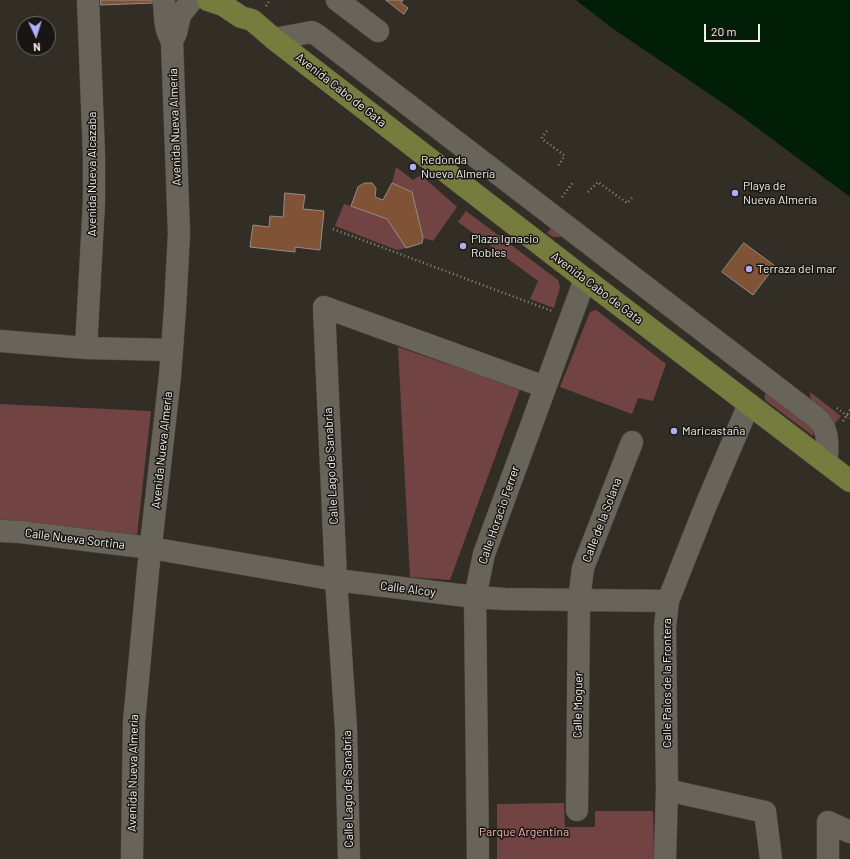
<!DOCTYPE html>
<html>
<head>
<meta charset="utf-8">
<style>
  body { margin:0 }
  #map { position:relative; width:850px; height:859px; overflow:hidden; background:#332e25; font-family:Barlow,sans-serif }
  canvas { display:block }
  .north { position:absolute; left:16px; top:16px; width:40px; height:40px; box-sizing:border-box; background:#181612; border:1px solid #6f6c68; border-radius:50%; rotate:176deg; font-size:11px; font-weight:700; line-height:16px; text-align:center; color:#f1eee8 }
  .north::after { content:''; display:block; margin:auto; width:14px; height:18px; background:#aeaefa; clip-path:polygon(50% 0,100% 100%,50% 72%,0 100%) }
  .scale { position:absolute; left:704px; top:24px; width:56px; height:18px; box-sizing:border-box; border:2px solid #f1eee8; border-top:0; padding-left:5px; font-size:12px; line-height:14px; white-space:nowrap; color:#f1eee8; -webkit-text-stroke:3px #181612; paint-order:stroke }
</style>
</head>
<body>
<div id="map">
<canvas width="850" height="859"></canvas>
<div class="north">N</div>
<div class="scale">20 m</div>
</div>
<script>
const c = document.querySelector('canvas').getContext('2d');
c.lineJoin = 'round';
function fillPath(path, color) { c.fillStyle = color; c.fill(path, 'evenodd'); }
function strokePath(path, color, width, dash) { c.strokeStyle = color; c.lineWidth = width; c.lineCap = dash ? 'butt' : 'round'; c.setLineDash(dash || []); c.stroke(path); }
function label(font, color, halo, rows, align = 'center') {
  c.font = font + ' Barlow,sans-serif'; c.lineWidth = 3; c.setLineDash([]); c.textBaseline = 'middle'; c.strokeStyle = halo; c.fillStyle = color; for (const [text, x, y, turn = 0] of rows) {
    c.save(); c.translate(x, y); c.rotate((+turn || 0) * Math.PI / 180); c.textAlign = isNaN(turn) ? turn : align; if (halo) c.strokeText(text, 0, 0); c.fillText(text, 0, 0); c.restore();
  }
}
const green = new Path2D(`
  M396,167L413,180L421,175L457,207L433,241L423,238L412,192L392,183Z
  M344,204L351,206L387,219L406,248L397,250L335,226Z
  M466,211L558,280L560,287L554,308L530,299L538,281L458,222Z
  M554,224L810,424L813,431V436L765,400V392L563,237H553L547,233Z
  M596,310L666,364L653,401L638,398L632,414L560,387L590,312Z
  M398,347L520,389L450,580L410,577Z
  M810,392L841,416L832,427L811,401Z
  M0,404L151,411L137,535L9,520H0Z
  M564,803L565,827H595V811H653L654,859H497V804Z`);
const water = new Path2D(`
  M576,0H850V197L733,110L612,28Z`);
const building = new Path2D(`
  M101,0H154V3L101,5Z
  M386,0H403L401,3L408,8L404,14Z
  M365,183H372L376,188L375,197L383,200L392,183L412,192L423,238L422,243L406,248L387,219L351,206L358,187Z
  M285,193L305,195L303,209L324,211L320,250L295,247V252L250,247L253,225L269,227L270,216L283,217Z
  M744,243L775,266L753,295L722,272Z`);
const path = new Path2D(`
  M266,6L270,0
  M547,131L542,137V139L564,155V157L557,168
  M588,192L598,182L627,203L633,197
  M562,197L574,181
  M333,229L552,311
  M837,408L850,418
  M843,421L850,410`);
const minor = new Path2D(`
  M164,0C165,15 164,28 172,41
  M337,0L378,31
  M274,39L312,32L317,35L818,419C830,431 827,448 827,463
  M0,341L86,348L172,350
  M86,348L94,202V156L88,0
  M0,531L20,532L151,548L336,580L475,597L505,599L668,601
  M667,790L765,812L771,859
  M577,810L579,600L583,568L632,442
  M132,859L134,722L148,571L170,376L175,309L179,233L172,41L176,33L180,15L192,0
  M349,859L346,729L336,580L324,307L545,387
  M478,859L475,597L484,554L585,279
  M665,859L667,790L665,627L668,601L706,505L749,404
  M828,859V822L850,832`);
const major = new Path2D(`
  M208,0L223,5L241,17L252,20L274,39L585,279L850,481`);
const markers = [
  [413,167,4,"#aeaefa"],
  [735,193,4,"#aeaefa"],
  [463,246,4,"#aeaefa"],
  [749,269,4,"#aeaefa"],
  [674,431,4,"#aeaefa"]
];
const streetNames = [
  ["Avenida Cabo de Gata",341,90,38],
  ["Avenida Nueva Almería",175,127,-92],
  ["Avenida Nueva Alcazaba",92,174,-90],
  ["Avenida Cabo de Gata",597,288,37],
  ["Avenida Nueva Almería",162,450,-84],
  ["Calle Lago de Sanabria",331,466,-93],
  ["Calle Horacio Ferrer",499,515,-71],
  ["Calle de la Solana",602,520,-69],
  ["Calle Nueva Sortina",75,539,7],
  ["Calle Alcoy",408,589,7],
  ["Calle Palos de la Frontera",667,683,-90],
  ["Calle Moguer",578,705,-89],
  ["Avenida Nueva Almería",133,773,-89],
  ["Calle Lago de Sanabria",348,789,-91]
];
const poiNames = [
  ["Redonda",421,160],
  ["Nueva Almería",421,174],
  ["Playa de",743,186],
  ["Nueva Almería",743,200],
  ["Plaza Ignacio",471,239],
  ["Robles",471,253],
  ["Terraza del mar",757,269],
  ["Maricastaña",682,431]
];
const parkNames = [
  ["Parque Argentina",524,832]
];
fillPath(green, '#724343');
fillPath(water, '#011f07');
fillPath(building, '#805337');
strokePath(building, '#988c86', 1);
strokePath(minor, '#4e4a42', 23);
strokePath(major, '#4e4a42', 23);
strokePath(path, '#8f8b84', 2.5, [1, 3]);
strokePath(minor, '#69645a', 22);
strokePath(major, '#767b3e', 22);
for (const [x, y, r, color] of markers) { const dot = new Path2D(); dot.arc(x, y, r, 0, 2 * Math.PI); c.fillStyle = color; c.fill(dot); strokePath(dot, '#181612', 1.5); }
label('12px', '#f1eee8', '#181612', streetNames);
label('12px', '#f1eee8', '#181612', poiNames, 'left');
label('12px', '#fbb5b4', '#181612', parkNames);
</script>
</body>
</html>
